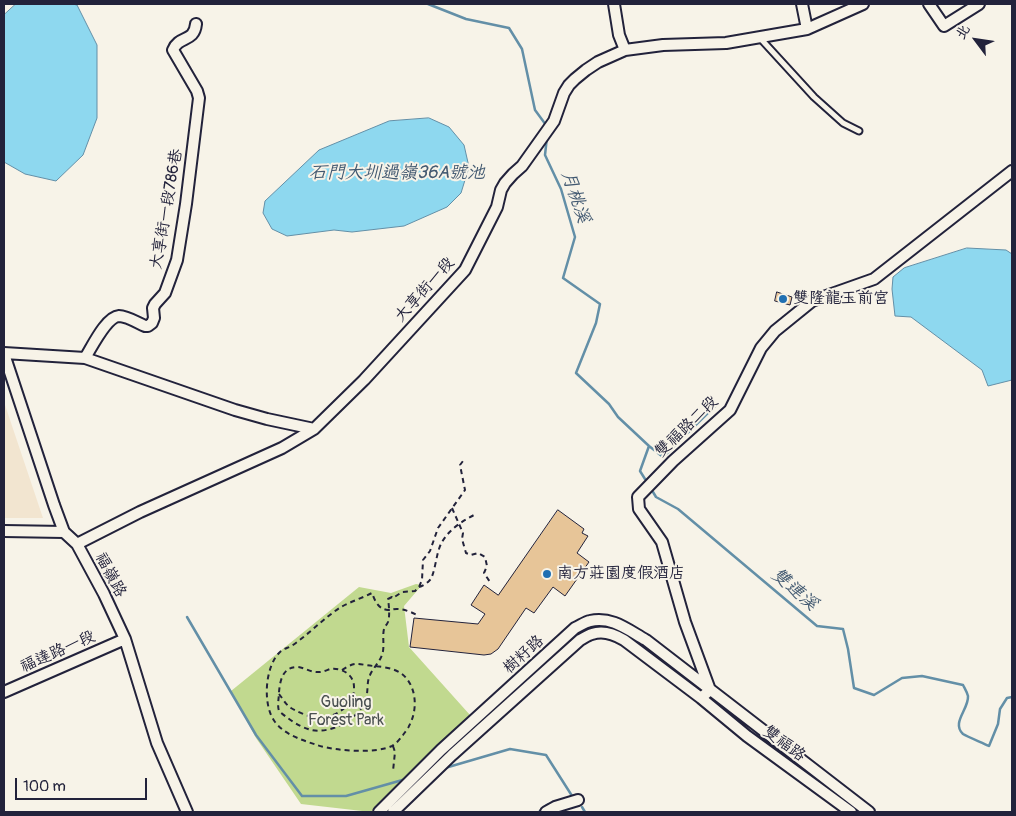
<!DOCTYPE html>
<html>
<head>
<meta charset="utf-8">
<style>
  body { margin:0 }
  #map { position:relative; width:1016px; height:816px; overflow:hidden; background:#f7f3e8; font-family:Pangolin,"LXGW WenKai TC",sans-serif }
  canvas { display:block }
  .frame { position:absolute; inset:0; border:5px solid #22223b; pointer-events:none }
  .north { position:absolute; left:951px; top:15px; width:50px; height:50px; -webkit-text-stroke:4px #f7f3e8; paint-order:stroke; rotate:301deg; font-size:14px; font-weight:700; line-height:20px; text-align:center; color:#22223b }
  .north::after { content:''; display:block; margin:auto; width:18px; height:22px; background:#22223b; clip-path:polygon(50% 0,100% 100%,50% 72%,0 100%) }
  .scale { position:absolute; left:15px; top:778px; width:132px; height:22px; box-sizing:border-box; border:2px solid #22223b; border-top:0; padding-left:6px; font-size:15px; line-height:18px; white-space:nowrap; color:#22223b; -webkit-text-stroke:4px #f7f3e8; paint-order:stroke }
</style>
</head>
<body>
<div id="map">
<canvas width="1016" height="816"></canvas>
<div class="frame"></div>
<div class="north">北</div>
<div class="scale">100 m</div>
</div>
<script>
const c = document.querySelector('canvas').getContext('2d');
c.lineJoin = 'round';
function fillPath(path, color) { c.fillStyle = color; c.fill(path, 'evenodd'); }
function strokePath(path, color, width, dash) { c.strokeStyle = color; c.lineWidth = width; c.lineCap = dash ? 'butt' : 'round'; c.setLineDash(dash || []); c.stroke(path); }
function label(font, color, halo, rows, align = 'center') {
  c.font = font + ' Pangolin,"LXGW WenKai TC",sans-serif'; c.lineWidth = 4; c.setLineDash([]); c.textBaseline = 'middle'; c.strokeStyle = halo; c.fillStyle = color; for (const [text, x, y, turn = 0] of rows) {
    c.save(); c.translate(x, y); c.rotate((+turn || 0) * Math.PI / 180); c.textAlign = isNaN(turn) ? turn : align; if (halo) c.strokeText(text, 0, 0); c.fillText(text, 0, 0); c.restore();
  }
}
const built = new Path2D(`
  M4,402L43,518H4Z`);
const green = new Path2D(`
  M416,584L422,585L404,606L409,647L470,715L420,762L371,812L301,804L256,738L231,691L359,587L391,593Z`);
const water = new Path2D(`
  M16,4H72L77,5L97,45V118L83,155L56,181L25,174L4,162V15Z
  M429,118L449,127L464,145L469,167L461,193L447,207L404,226L352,232L334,230L287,236L272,229L263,213L265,201L319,150L389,121Z
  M967,248L1006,250L1012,254V380L988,386L982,370L911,317L895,316L892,289L893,277L904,268Z`);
const stream = new Path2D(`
  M428,4L466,19L509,28L522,49L535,110L546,125
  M547,137L545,155L561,189L575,237L563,278L600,304L596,323L576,373L609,404L618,417L649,446L663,457L716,405
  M645,479L640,471L649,446
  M653,492L656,497L678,509L817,626L843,629L848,649L854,688L874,695L902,678L922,676L963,685C965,689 967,692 968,696C969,709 951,723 963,734C968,737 983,743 989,746L998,724L1000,709L1007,698L1012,697
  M187,617L256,735L302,796H346L406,779
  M445,768L510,749L546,755L574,799
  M582,807L585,812
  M539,812L547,805L550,804`);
const building = new Path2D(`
  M777,292L792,297L790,305L775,301Z
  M558,510L584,529L582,533L588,536L577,553L589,562L565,596L553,587L534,613L526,608L498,649L491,654L484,655L410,647L414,618L478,624L485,614L471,605L484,585L498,595Z`);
const path = new Path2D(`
  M452,508L463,533L462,539L466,553L471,555L478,553L485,557L487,566L484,573L490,582
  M419,587C422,586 426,584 429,581C435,576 436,553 441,544C448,530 462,521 476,514
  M342,670C357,660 358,665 374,666C383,667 394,668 402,674C417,686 418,710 409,726C408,729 405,732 403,735C400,739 396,744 392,746C375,754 335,751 317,745C302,740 285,735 275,722C262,705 265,666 280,652C284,648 289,648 293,645C310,633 324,618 341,607C350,602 362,598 372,593C375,601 378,609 388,610C392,610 393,609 397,609C404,609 411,612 417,615
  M279,694C283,699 286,705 291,708C296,711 311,718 317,718C331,719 349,709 353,695C354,695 354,688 354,687C354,675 342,667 330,669C327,670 323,672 319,672C311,673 304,667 297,667C282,667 280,682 279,692C279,699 277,704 279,711C287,718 298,726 308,729C328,736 358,720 365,701C369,692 366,683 370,675C373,668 379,663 382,655C385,647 382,637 384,629C385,624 386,627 388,622C390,616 389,606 388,599L392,597L393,598L402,592L415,591L419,587L422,580L423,560L430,551L438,528L465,490L460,465L463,461
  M393,746L395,752L393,771`);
const lane = new Path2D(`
  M760,38L814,97L843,123L859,131`);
const street = new Path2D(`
  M614,4L619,35L625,50
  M802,4L807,29
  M929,4L944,26L979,4
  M4,353L85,358L235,410L267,419L314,429
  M4,354L54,505L64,532L77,544L104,594L125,639L157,743L187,812
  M85,358C92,347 106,317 119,316C127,316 138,323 145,326H148L152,323L154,318L153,308L155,304L165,293L177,260L186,204L199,98L197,91L173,50C179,35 194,43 196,24
  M4,531L64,532
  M77,544L140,512L282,448L314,429L364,380L465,270L497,207L501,190L505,183L513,174L522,166L554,121L564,93L569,85L575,79L586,70L598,62L625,50L663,45L726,43L807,29L863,4
  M4,692L125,639
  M701,698L710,690L685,622L662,542L639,509L638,497L673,461L730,410L761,348L775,331L812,301L874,279L1012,171
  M379,812L441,750L575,628C580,626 585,622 590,621C612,616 628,630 646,640L869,812
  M393,812L452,755L580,640C584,638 588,635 592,634C603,630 614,634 624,640L701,698L747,736L851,812
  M546,812L555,807L578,800`);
const markers = [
  [783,299,5,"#1f6fb2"],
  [547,574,5,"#1f6fb2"]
];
const streetNames = [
  ["大享街一段786巷",167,209,-80],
  ["大享街一段",425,290,-48],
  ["雙福路二段",687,427,-44],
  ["福嶺路",110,575,62],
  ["福達路一段",58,652,-24],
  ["樹籽路",524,655,-42],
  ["雙福路",784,744,36]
];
const poiNames = [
  ["雙隆龍玉前宮",793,299],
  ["南方莊園度假酒店",557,574]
];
const parkNames = [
  ["Guoling",346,703],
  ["Forest Park",346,721]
];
const waterNames = [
  ["石門大圳過嶺36A號池",397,173],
  ["月桃溪",575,197,71],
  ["雙連溪",794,590,40]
];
fillPath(built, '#f2e5d0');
fillPath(green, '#c1d98f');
fillPath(water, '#8ed8ef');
strokePath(water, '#638fa7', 1);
strokePath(stream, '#638fa7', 2.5);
fillPath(building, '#e7c598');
strokePath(building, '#22223b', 1);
strokePath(lane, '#22223b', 9);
strokePath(street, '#22223b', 14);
strokePath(path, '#22223b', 2, [5, 4]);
strokePath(lane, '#f7f3e8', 5);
strokePath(street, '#f7f3e8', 10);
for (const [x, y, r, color] of markers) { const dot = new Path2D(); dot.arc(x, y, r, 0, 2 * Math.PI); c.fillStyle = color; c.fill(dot); strokePath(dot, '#f7f3e8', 2); }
label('16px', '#22223b', '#f7f3e8', streetNames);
label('16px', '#22223b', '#f7f3e8', poiNames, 'left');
label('16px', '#4a5050', '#f7f3e8', parkNames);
label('italic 18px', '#425971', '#f7f3e8', waterNames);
</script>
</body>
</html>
